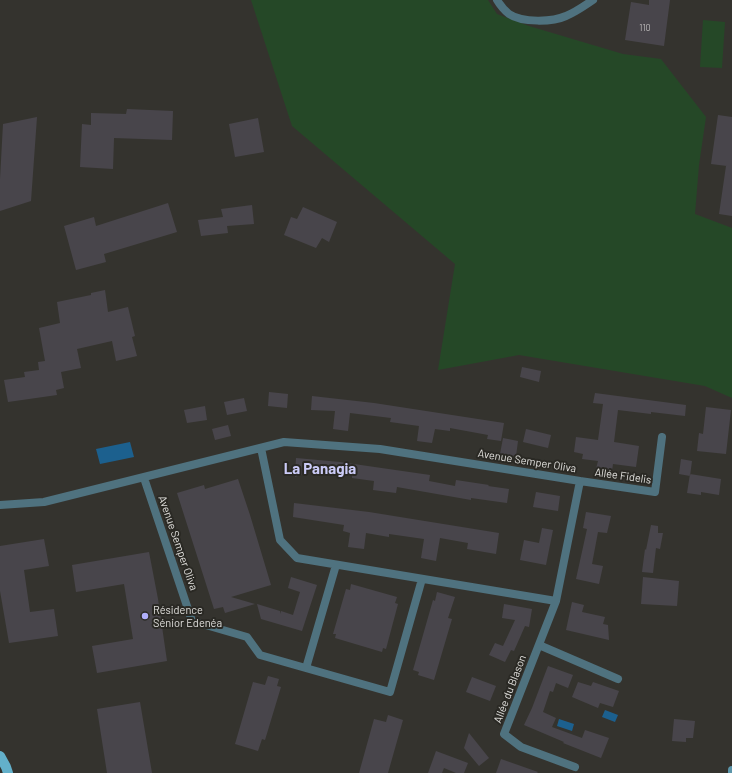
<!DOCTYPE html>
<html>
<head>
<meta charset="utf-8">
<style>
  body { margin:0 }
  canvas { display:block; background:#34332e }
</style>
</head>
<body>
<canvas width="732" height="773"></canvas>
<script>
const c = document.querySelector('canvas').getContext('2d');
c.lineJoin = 'round';
function fillPath(path, color) { c.fillStyle = color; c.fill(path, 'evenodd'); }
function strokePath(path, color, width, dash) { c.strokeStyle = color; c.lineWidth = width; c.lineCap = dash ? 'butt' : 'round'; c.setLineDash(dash || []); c.stroke(path); }
function label(font, color, halo, rows, align = 'center') {
  c.font = font + ' Barlow,sans-serif'; c.lineWidth = 4; c.setLineDash([]); c.textBaseline = 'middle'; c.strokeStyle = halo; c.fillStyle = color; for (const [text, x, y, turn = 0] of rows) {
    c.save(); c.translate(x, y); c.rotate((+turn || 0) * Math.PI / 180); c.textAlign = isNaN(turn) ? turn : align; if (halo) c.strokeText(text, 0, 0); c.fillText(text, 0, 0); c.restore();
  }
}
const green = new Path2D(`
  M251,0H488L497,14L529,26L623,54L661,59L706,117L699,165L695,214L732,228V398L705,386L519,355L438,370L455,264L292,126Z
  M703,20L725,22L722,68L700,67Z`);
const water = new Path2D(`
  M130,442L134,457L100,464L96,449Z
  M605,710L618,715L615,722L602,717Z
  M559,719L574,724L572,731L557,726Z`);
const building = new Path2D(`
  M649,0H670L664,46L625,40L631,2L649,5Z
  M127,109L173,111L172,140L114,138L113,169L80,167L82,124L91,125V113L126,114Z
  M718,115L732,117V216L719,214L726,166H727L711,164Z
  M37,117L31,201L0,211V179L3,124Z
  M258,118L264,152L235,157L229,124Z
  M168,203L177,232L104,254L106,262L76,270L64,226L94,217L96,226Z
  M252,205L254,224L227,226L228,233L201,236L198,220L223,217L221,209Z
  M303,207L337,222L329,242L322,238L316,248L284,235L291,217L297,219Z
  M105,290L108,312L128,307L135,336L132,337L137,356L116,361L112,341L77,349L81,368L61,372L64,388L56,390L57,395L8,402L4,380L25,377L24,372L39,370L38,362L45,361L39,328L60,323L57,302L91,295V293Z
  M522,367L541,371L539,382L520,377Z
  M269,392L288,394L287,408L268,406Z
  M595,393L686,405L685,416L651,412V414L618,410L614,442L639,446L636,467L613,464L612,471L596,469L598,461L582,459L583,454L574,452L576,437L598,440L603,404L593,403Z
  M312,396L374,403L504,423L501,441L487,439L488,435L450,428V431L435,429L432,443L417,441L419,426L390,422L391,418L350,413L348,431L333,429L335,411L311,410Z
  M244,398L247,411L227,415L224,402Z
  M205,406L207,420L187,423L184,410Z
  M706,407L731,410L726,454L697,451L699,433L703,434Z
  M228,425L231,436L215,440L212,429Z
  M526,429L551,435L548,448L523,442Z
  M503,438L518,441L516,456L500,454Z
  M296,458L340,462L430,475L429,481L455,486L456,480L489,485L488,486L509,489L507,503L471,498V500L397,487L396,493L373,490L374,481L352,478V476L318,471L317,469L295,477Z
  M681,459L692,461L690,476L679,474Z
  M690,474L721,479L719,495L701,492V495L687,493Z
  M238,479L250,515L271,585L231,597L255,604L225,613L223,607L214,609L177,493L204,485L205,489Z
  M536,492L560,496L558,511L533,507Z
  M294,503L369,512L499,533L496,554L467,549L468,543L440,538L436,561L421,558L424,539L389,534V537L366,533L364,549L348,547L350,533L343,531L344,525L293,517Z
  M586,512L611,516L607,533L598,532L592,564L603,566L599,584L576,579L587,529L583,528Z
  M651,525L658,526V533H663L660,549L656,548L653,573L642,572L645,549L646,550Z
  M542,528L553,530L546,565L520,560L524,540L539,543Z
  M44,539L49,566L24,570L30,612L54,609L58,636L9,643L0,591V546Z
  M149,552L158,599L167,661L97,673L92,646L133,639L124,584L76,592L72,565Z
  M291,577L317,585L302,631L261,619L257,604L280,611L281,614V611L293,615L300,592L288,588Z
  M643,577L679,581L677,606L641,604Z
  M351,584L397,597L395,603L398,604L386,649L383,648L382,652L335,638L336,634H333L346,589L350,590Z
  M437,592L455,597L448,618L452,619L434,680L418,675L419,672L413,670L433,600L435,601Z
  M572,602L584,605L582,612L605,617L603,624L608,625L609,640L566,630Z
  M504,604L532,609L529,627L525,626L514,651L511,650L505,662L489,655L495,643L503,646L515,620L502,618Z
  M548,666L573,675L568,688L556,683L553,692L550,691L543,712L556,718L552,727L582,738L585,730L609,738L601,758L563,743L564,742L524,725L532,708Z
  M268,676L279,679L277,686L281,687L265,740L262,739L258,751L235,744L253,682L265,685Z
  M472,677L496,686L490,701L466,692Z
  M578,682L591,686L593,682L619,691L613,707L600,703L598,708L572,697Z
  M140,702L152,773H107L97,709Z
  M388,715L403,720L388,773H359L374,719L386,722Z
  M674,719L695,721L693,738H686V742L672,741Z
  M469,733L489,758L479,766L464,748Z
  M436,751L468,763L464,773H456L444,768L442,773H428Z
  M501,759L538,772L537,773H496Z`);
const street = new Path2D(`
  M497,0C500,5 504,10 509,14C522,23 553,22 566,16C576,12 584,6 593,0
  M144,478L192,621L247,637L260,655L390,692L422,579
  M580,481L655,492L662,437
  M0,505L44,502L284,442L380,449L580,481L556,601L297,558L280,540L261,448
  M556,601L504,734L521,747L575,767
  M539,645L618,679
  M306,668L336,565`);
const secondary = new Path2D(`
  M732,773V770`);
const primary = new Path2D(`
  M0,756L6,767L8,773`);
const markers = [
  [145,616,4,"#b0aefa"]
];
const numberNames = [
  ["110",645,28]
];
const streetNames = [
  ["Avenue Semper Oliva",527,461,9],
  ["Allée Fidelis",623,476,8],
  ["Avenue Semper Oliva",178,543,71],
  ["Allée du Blason",510,689,-69]
];
const poiNames = [
  ["Résidence",153,610],
  ["Sénior Edenéa",153,623]
];
const districtNames = [
  ["La Panagia",320,469]
];
fillPath(green, '#254827');
fillPath(water, '#1c608e');
fillPath(building, '#48454b');
strokePath(street, '#4f727f', 8);
strokePath(secondary, '#5b95a9', 8);
strokePath(primary, '#63b0ca', 10);
for (const [x, y, r, color] of markers) { const dot = new Path2D(); dot.arc(x, y, r, 0, 2 * Math.PI); c.fillStyle = color; c.fill(dot); strokePath(dot, '#2a2924', 1.5); }
label('9px', '#bab8b8', null, numberNames);
label('11px', '#e0dfdc', '#2a2924', streetNames);
label('11px', '#e0dfdc', '#2a2924', poiNames, 'left');
label('bold 15px', '#cbcbf7', '#2a2924', districtNames);
</script>
</body>
</html>
